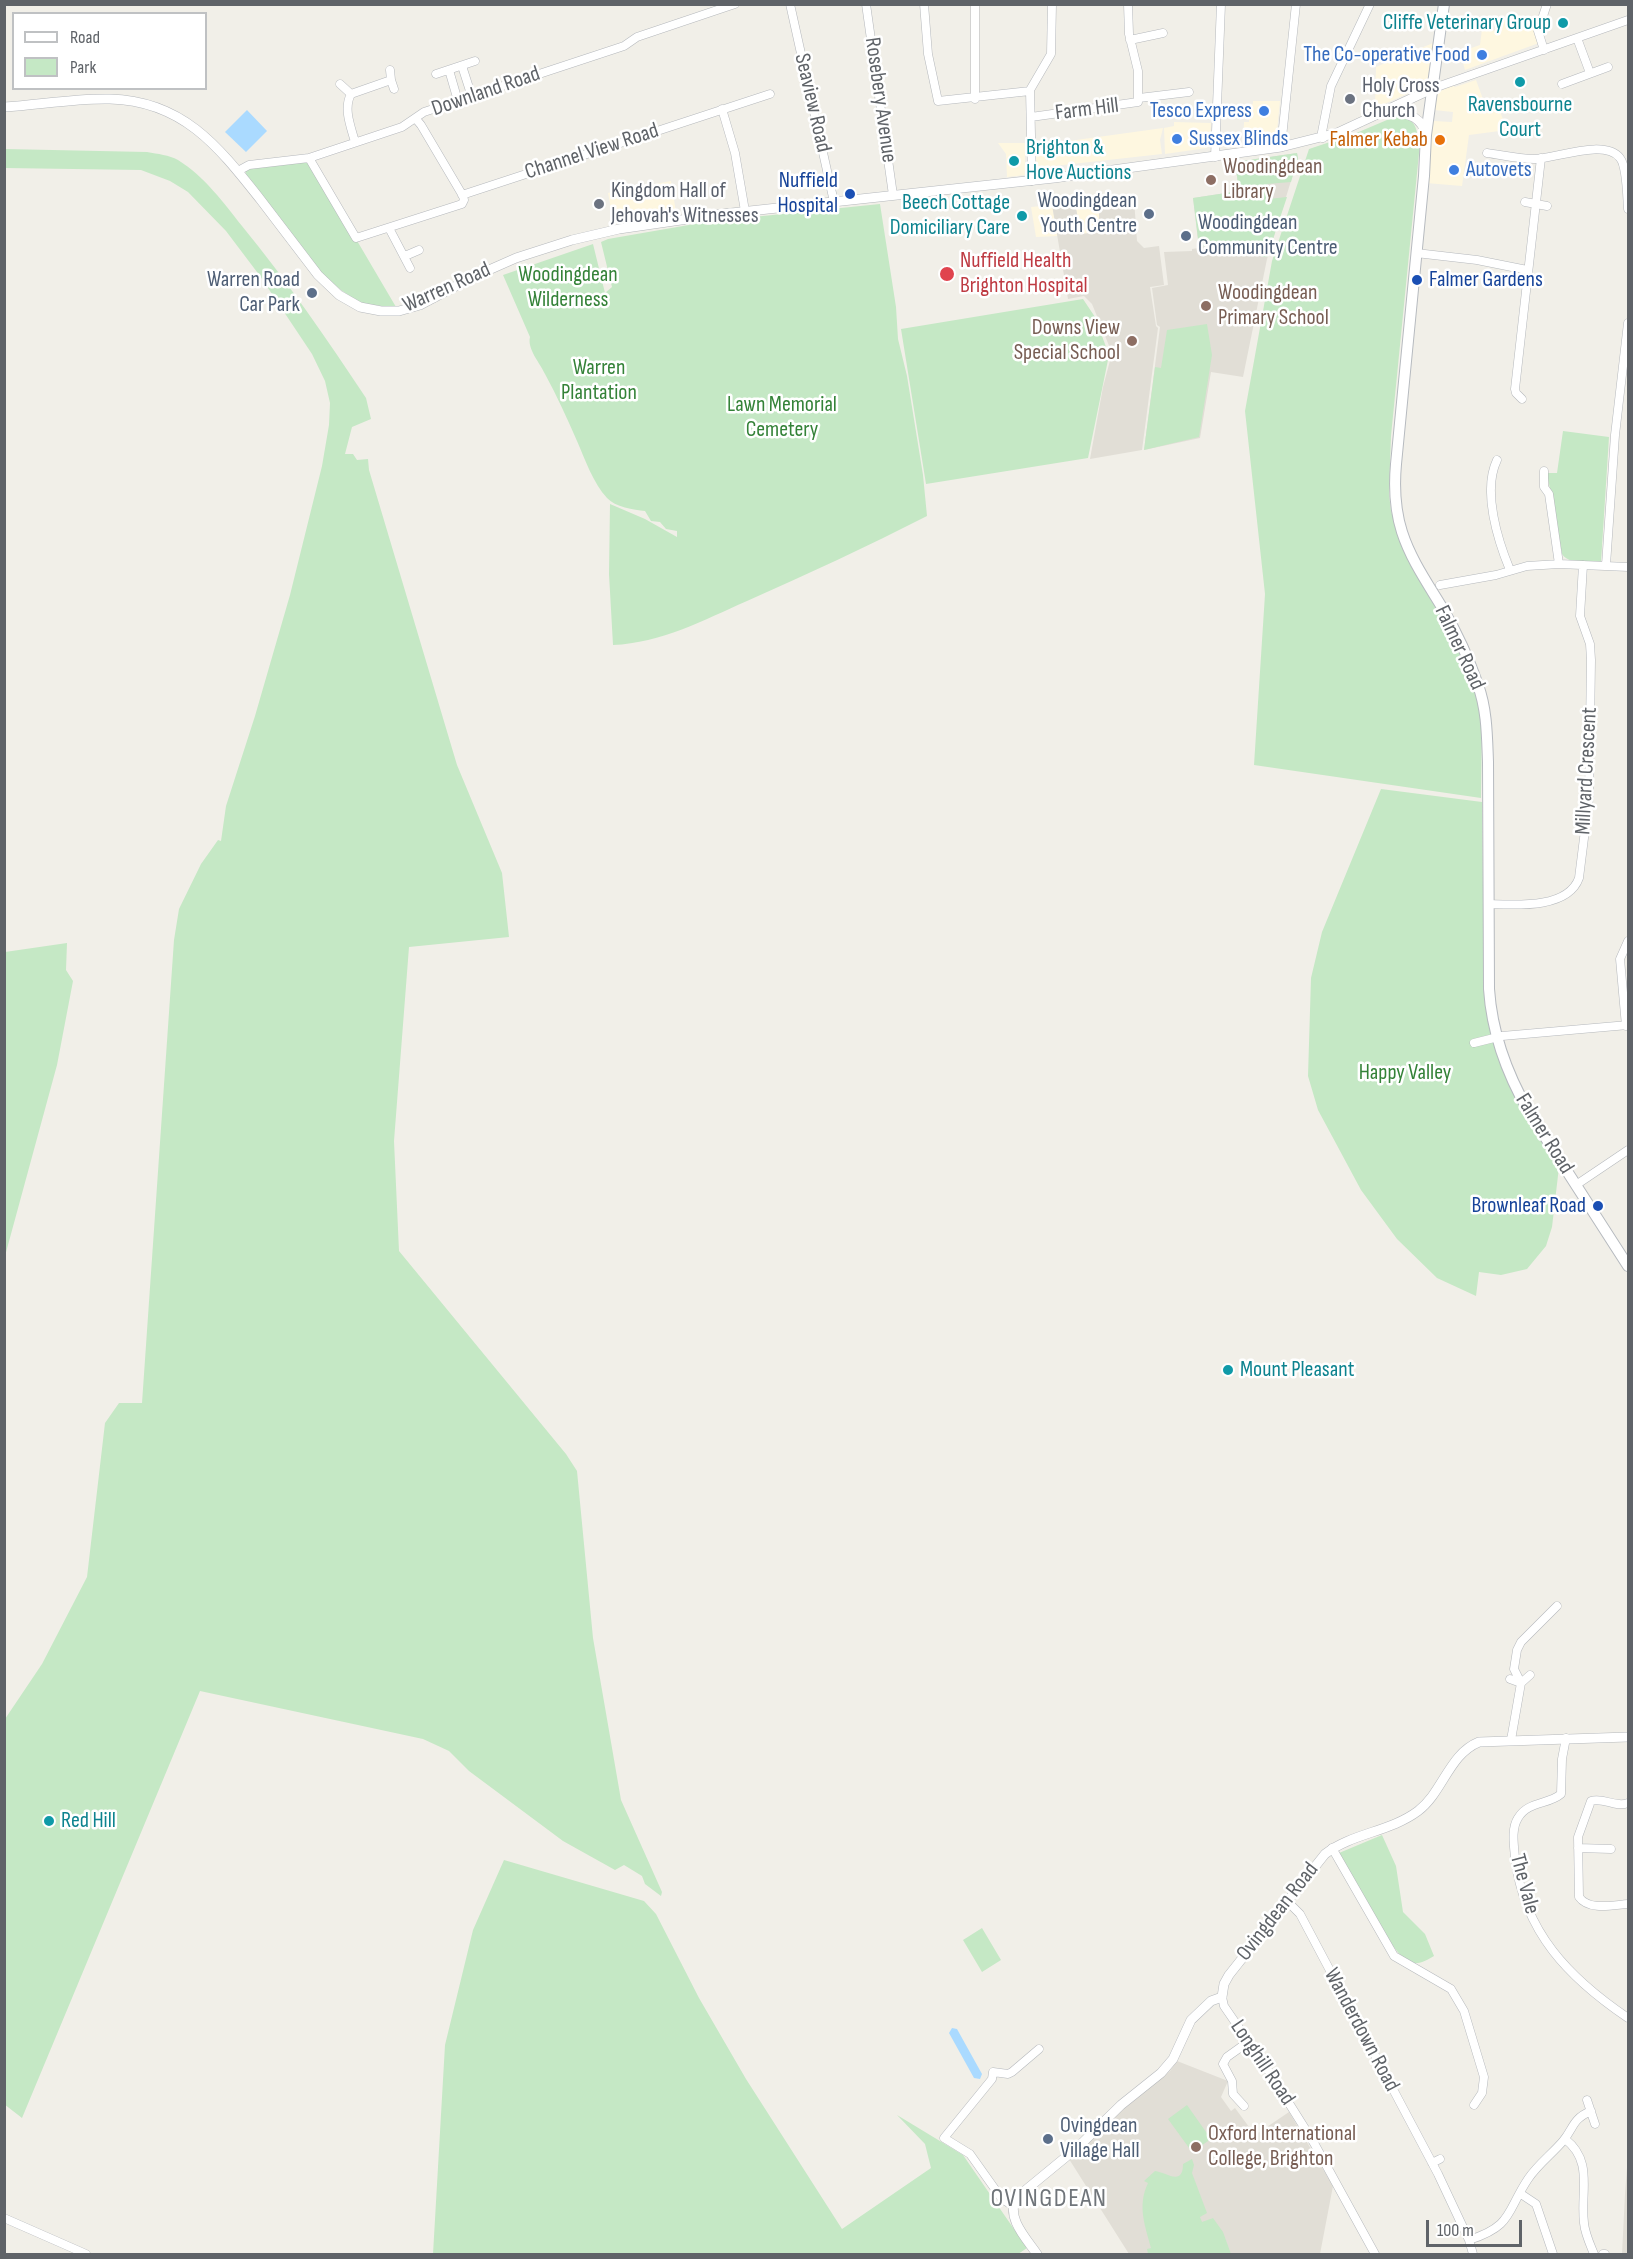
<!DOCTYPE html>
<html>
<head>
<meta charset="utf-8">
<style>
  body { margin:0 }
  #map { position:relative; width:1633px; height:2259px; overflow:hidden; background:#f1efe8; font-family:"Sofia Sans Condensed",sans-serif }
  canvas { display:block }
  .frame { position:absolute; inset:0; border:6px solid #5f6368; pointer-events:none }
  .legend { position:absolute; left:12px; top:12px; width:195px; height:78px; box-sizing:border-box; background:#fff; border:2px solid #bfc1c3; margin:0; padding:8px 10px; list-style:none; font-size:18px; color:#5f6368 }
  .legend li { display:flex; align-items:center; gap:12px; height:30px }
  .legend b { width:30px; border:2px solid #bfc1c3 }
  .scale { position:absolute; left:1426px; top:2220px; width:96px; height:27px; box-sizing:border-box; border:3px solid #5f6368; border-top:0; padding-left:8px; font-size:18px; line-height:21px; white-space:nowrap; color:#5f6368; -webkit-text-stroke:4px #fff; paint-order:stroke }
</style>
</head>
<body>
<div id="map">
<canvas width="1633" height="2259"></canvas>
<div class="frame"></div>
<ul class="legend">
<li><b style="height:8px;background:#fff"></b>Road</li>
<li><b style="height:16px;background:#c5e8c5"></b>Park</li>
</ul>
<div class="scale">100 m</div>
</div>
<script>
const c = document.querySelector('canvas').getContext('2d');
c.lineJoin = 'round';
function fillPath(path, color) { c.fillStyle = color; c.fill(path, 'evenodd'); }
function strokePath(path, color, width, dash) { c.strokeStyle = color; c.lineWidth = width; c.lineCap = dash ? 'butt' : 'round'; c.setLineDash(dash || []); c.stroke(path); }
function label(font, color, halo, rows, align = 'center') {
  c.font = font + ' "Sofia Sans Condensed",sans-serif'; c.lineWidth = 5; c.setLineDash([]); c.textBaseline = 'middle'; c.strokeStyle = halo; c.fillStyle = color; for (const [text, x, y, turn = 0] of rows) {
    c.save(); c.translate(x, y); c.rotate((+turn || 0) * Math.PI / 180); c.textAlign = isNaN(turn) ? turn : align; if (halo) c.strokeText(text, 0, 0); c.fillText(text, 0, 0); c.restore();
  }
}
const commercial = new Path2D(`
  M1536,19L1540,20L1539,43L1465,70L1460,52L1480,45L1482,29L1498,31L1499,20L1516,22L1517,27Z
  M1433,43L1427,85L1375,108L1376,67Z
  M1476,80L1487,110L1498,106L1507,130L1469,135L1462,186L1426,183L1433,121L1452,122L1453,112L1434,110L1437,93L1452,85L1455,87Z
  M1253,101H1280L1276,141L1243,145L1244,122H1249V105L1253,104Z
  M1174,122L1211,123L1210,144L1207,148L1165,154L1164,128L1174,126Z
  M1163,128L1160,140L1162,154L1036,168V142L1069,141Z
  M998,143H1025V175L1007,177L1006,154Z
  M671,181L676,212L614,224L608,193Z
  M1099,200L1100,232L1080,234L1075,203Z
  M1052,205L1058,236L1036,237L1031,207Z`);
const education = new Path2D(`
  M1297,153L1298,158L1267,259L1243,377L1211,372L1200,438L1144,450L1160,327L1157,325L1152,288L1168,285L1164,252L1192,251V249L1199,248L1193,198L1239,191L1235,162Z
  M1134,199L1137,241L1144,248L1159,246L1164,285L1150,287L1156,326L1158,328L1142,450L1090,459L1103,387L1112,353L1092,304L1084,296L1068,299L1052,205L1075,203L1081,234L1099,232V200Z
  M1177,2061L1228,2081L1221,2097L1231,2111L1235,2108L1255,2135L1289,2112L1333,2186L1320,2254H1129L1069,2159L1117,2114L1170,2071Z
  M1628,2154V2254H1622L1625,2194Z`);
const green = new Path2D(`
  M1394,117C1417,117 1415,127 1420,143L1391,436L1389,494L1391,511L1401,543L1453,637L1475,690L1482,714L1481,798L1254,765L1265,594L1245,411L1272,261L1309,149L1354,134Z
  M5,149L147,152C158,154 169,155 178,160C204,176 224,203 242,226C287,281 327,339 366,398L371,419L352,427L345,454H353L357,460L368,459L369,470L457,765L502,873L509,937L409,947L394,1141L399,1251L566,1454L577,1471L593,1638L621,1800L662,1892L661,1896L645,1884L642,1876L624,1865L615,1870L563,1841L469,1771L449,1751L423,1739L200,1691L22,2118L4,2104L5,1719L42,1664L87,1577L105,1423L119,1403H142L174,940L179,909L201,864L218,840L221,841L226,806L255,716L290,595L322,466L329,425L330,403L325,381L312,354L260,276L226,231L188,192L170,181L141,170L5,168Z
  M1297,153L1298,158L1291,182L1267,184L1268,199L1287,197L1267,257H1263L1257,251L1228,255L1227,250L1206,252L1205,246L1199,247L1193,198L1239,191L1235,162Z
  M309,159L396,307L369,305L357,301L341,290L323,275L247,176L244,168Z
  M880,204L896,307L898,339L907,376L923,475L927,516C868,546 808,574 747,601C704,620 661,643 613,645L609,574L610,504L645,519L677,537V531L666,529L660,522L651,521L645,511C634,510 615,507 607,498C593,483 585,459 577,441C567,418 557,396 545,374C540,363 527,349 530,337L503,275L593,244L605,293L612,287L601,242L608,239L706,222L707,225L714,224V221Z
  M1083,299L1095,317L1109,355L1088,458L926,484L901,329Z
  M1207,324L1212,355L1199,437L1144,450L1155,367L1161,368L1167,330Z
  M1563,431L1609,437L1601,562C1589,562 1569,565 1562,554L1547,473H1557Z
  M1381,789L1482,802L1484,972L1489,1027L1499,1058L1559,1167L1552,1227L1546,1246L1527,1269L1501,1275L1479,1272L1476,1296L1437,1278L1397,1239L1361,1190L1318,1110L1308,1076L1311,978L1322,932Z
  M67,943L66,970L73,981L57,1065L5,1256V952Z
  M1382,1835L1396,1866L1403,1912L1425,1934L1434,1956C1426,1961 1417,1966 1408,1961C1389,1951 1352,1875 1339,1853Z
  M504,1860L644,1901L656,1914L699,1998L746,2079L842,2229L931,2168L925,2144L897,2115L963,2155L1027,2248L1018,2254H433L445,2045L473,1930Z
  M982,1928L1001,1960L982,1972L963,1940Z
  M1187,2105L1211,2139L1192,2152L1168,2119Z
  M1192,2159L1194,2165L1192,2173L1207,2213L1200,2217L1202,2222L1213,2218L1223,2232L1231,2254H1148L1147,2249L1151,2248C1145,2225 1137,2206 1148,2183L1144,2181L1155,2171C1166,2172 1183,2187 1183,2164Z`);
const water = new Path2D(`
  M247,110L267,131L246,152L225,132Z
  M952,2028L957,2029L982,2074L980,2079L974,2078L949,2033Z`);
const minor = new Path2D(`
  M790,4L834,202
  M866,4L893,195
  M924,4L928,54L938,101L1030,91
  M1577,38L1590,73
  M1130,40L1163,33
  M1544,50L1538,31L1547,4
  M462,66L472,97
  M390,70L391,80
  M449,70L458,101
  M436,74L475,61
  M340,84L351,94
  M1562,84L1608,67
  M1434,88L1628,20
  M1139,98L1189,92
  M975,99V4
  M722,109L735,153L745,211
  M1031,117L1138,102V71L1129,34L1128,4
  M1323,138L1322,132L1331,86L1370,4
  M355,142C351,127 343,109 351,94L391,80L394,89
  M1281,147L1296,4
  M1487,153C1502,155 1518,159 1534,159C1555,159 1604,138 1620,158C1627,167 1627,196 1628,209
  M1215,157L1221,4
  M309,158L356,238L462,204L464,200L463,196L421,125L416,119
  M238,171L249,165L309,158L402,127L424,112L624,46L637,37L735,4
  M1032,181L1030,90L1051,54L1052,4
  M462,195L770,94
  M1525,202L1547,206
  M389,228L410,268
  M1416,253L1477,260L1527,270
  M405,256L419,250
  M1522,399L1516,393L1515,389L1541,158
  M1497,460C1482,491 1498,541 1510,570
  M1544,471V487L1549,494L1559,564
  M1606,565L1615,435L1628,323
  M1440,585L1496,575L1527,566L1559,564L1628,567
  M1489,904C1516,905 1568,909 1579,878L1589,798L1591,660L1590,644L1580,616L1583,565
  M1626,1026L1620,959L1628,941
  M1474,1043L1502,1036L1628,1025
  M1576,1185L1628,1150
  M1510,1679L1521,1683L1530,1675
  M1566,1738L1562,1759L1561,1794C1548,1805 1528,1801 1518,1818C1511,1829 1514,1845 1515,1858C1524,1932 1569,1978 1628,2018
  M1511,1740L1521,1683L1514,1669L1517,1650L1521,1642L1557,1606
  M1628,1803C1615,1808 1604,1797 1591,1801L1578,1837L1579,1897C1589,1911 1613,1905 1628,1904
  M1332,1848L1394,1956L1451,1989L1464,2011L1484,2077L1482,2093L1474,2105
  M1578,1848L1611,1849
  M1286,1900L1300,1914L1438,2174L1469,2240L1473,2254
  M1222,1997L1224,2006L1270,2073L1314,2143L1375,2254
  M1587,2100L1595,2124
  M1244,2106L1233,2094L1232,2081L1223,2064L1227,2057L1248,2042
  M1565,2139C1594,2161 1580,2192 1584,2223C1585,2234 1590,2244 1594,2254
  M1432,2163L1440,2159
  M1521,2194L1536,2204L1553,2254
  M1013,2206L1002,2199L970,2154L944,2138L992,2079L993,2072L1008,2074L1012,2072L1039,2049
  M4,2218L86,2254
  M1469,2240C1513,2226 1506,2212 1528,2179C1538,2164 1552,2154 1563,2141C1574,2128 1572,2119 1591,2111
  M1603,2254H1605`);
const tertiary = new Path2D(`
  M4,107C39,105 75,98 110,99C183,101 218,146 260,199C279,224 299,250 318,275L339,295L360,307L381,311H399L420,305L473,277L516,258L572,240L619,229L722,214L1054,178L1281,147L1337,133L1434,88
  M1391,109C1407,114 1421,116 1426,134
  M1037,2254C1026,2238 1006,2218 1016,2198L1078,2147L1121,2105L1161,2073L1173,2059L1191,2020L1211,2001L1222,1997L1224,1984L1229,1975L1325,1854C1352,1833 1390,1832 1418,1811C1443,1792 1449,1754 1479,1742L1628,1737`);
const secondary = new Path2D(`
  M1444,4L1426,135L1424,176L1396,464C1394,486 1395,510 1402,532C1411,560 1428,584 1443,609C1457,633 1469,659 1478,685C1487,710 1487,736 1488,762L1489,989C1492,1034 1507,1074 1529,1112L1628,1266`);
const markers = [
  [1563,23,6,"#0f9aa8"],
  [1482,55,6,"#3f7fe0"],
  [1520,82,6,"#0f9aa8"],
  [1350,99,6,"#6b7280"],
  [1264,111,6,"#3f7fe0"],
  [1177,139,6,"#3f7fe0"],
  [1440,140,6,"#e8710a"],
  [1014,161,6,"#0f9aa8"],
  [1454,170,6,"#3f7fe0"],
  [1211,180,6,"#8d6e63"],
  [850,194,6,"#1a4fb4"],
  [599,204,6,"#6b7280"],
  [1149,214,6,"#5c6f8a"],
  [1022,216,6,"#0f9aa8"],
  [1186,236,6,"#5c6f8a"],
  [947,274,8,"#e0444e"],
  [1417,280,6,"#1a4fb4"],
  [312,293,6,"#5c6f8a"],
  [1206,306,6,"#8d6e63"],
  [1132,341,6,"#8d6e63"],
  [1598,1206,6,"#1a4fb4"],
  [1228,1370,6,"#0f9aa8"],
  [49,1821,6,"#0f9aa8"],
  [1048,2139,6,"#5c6f8a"],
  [1196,2147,6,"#8d6e63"]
];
const cultureNames = [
  ["Cliffe Veterinary Group",1551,23,"right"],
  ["Ravensbourne",1520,105,"center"],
  ["Court",1520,130,"center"],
  ["Brighton &",1026,148],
  ["Hove Auctions",1026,173],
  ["Beech Cottage",1010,203,"right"],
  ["Domiciliary Care",1010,228,"right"],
  ["Mount Pleasant",1240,1370],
  ["Red Hill",61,1821]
];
const shopNames = [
  ["The Co-operative Food",1470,55],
  ["Tesco Express",1252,111],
  ["Sussex Blinds",1189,139,"left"],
  ["Autovets",1466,170,"left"]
];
const worshipNames = [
  ["Holy Cross",1362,86],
  ["Church",1362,111],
  ["Kingdom Hall of",611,191],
  ["Jehovah's Witnesses",611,216]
];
const streetNames = [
  ["Downland Road",486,92,-19],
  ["Rosebery Avenue",880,100,82],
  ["Seaview Road",812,103,77],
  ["Farm Hill",1087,110,-7],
  ["Channel View Road",592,152,-18],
  ["Warren Road",447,288,-24],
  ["Falmer Road",1459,648,65],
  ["Millyard Crescent",1587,771,-87],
  ["Falmer Road",1544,1134,58],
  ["The Vale",1524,1884,75],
  ["Ovingdean Road",1278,1912,-52],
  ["Wanderdown Road",1361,2030,62],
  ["Longhill Road",1262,2063,56]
];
const foodNames = [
  ["Falmer Kebab",1428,140]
];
const educationNames = [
  ["Woodingdean",1223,167],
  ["Library",1223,192],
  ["Woodingdean",1218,293],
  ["Primary School",1218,318],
  ["Downs View",1120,328,"right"],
  ["Special School",1120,353,"right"],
  ["Oxford International",1208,2134],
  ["College, Brighton",1208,2159]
];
const transitNames = [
  ["Nuffield",838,181],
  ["Hospital",838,206],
  ["Falmer Gardens",1429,280,"left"],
  ["Brownleaf Road",1586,1206]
];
const serviceNames = [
  ["Woodingdean",1137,201],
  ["Youth Centre",1137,226],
  ["Woodingdean",1198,223,"left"],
  ["Community Centre",1198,248,"left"],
  ["Warren Road",300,280],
  ["Car Park",300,305],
  ["Ovingdean",1060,2126,"left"],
  ["Village Hall",1060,2151,"left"]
];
const healthNames = [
  ["Nuffield Health",960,261],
  ["Brighton Hospital",960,286]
];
const parkNames = [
  ["Woodingdean",568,275],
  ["Wilderness",568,300],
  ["Warren",599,368],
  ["Plantation",599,393],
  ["Lawn Memorial",782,405],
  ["Cemetery",782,430],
  ["Happy Valley",1405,1073]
];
const quarterNames = [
  ["OVINGDEAN",1049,2199]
];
fillPath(commercial, '#fef7e0');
fillPath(education, '#e1ded6');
fillPath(green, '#c5e8c5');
fillPath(water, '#aadaff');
strokePath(minor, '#b5b8bc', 9);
strokePath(tertiary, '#b5b8bc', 10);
strokePath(secondary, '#b6babf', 12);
strokePath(minor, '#fff', 8);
strokePath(tertiary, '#fff', 9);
strokePath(secondary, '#fff', 10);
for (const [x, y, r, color] of markers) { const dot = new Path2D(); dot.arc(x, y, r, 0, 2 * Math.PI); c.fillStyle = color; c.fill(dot); strokePath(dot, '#fff', 2); }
label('22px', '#0d838f', '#fff', cultureNames, 'left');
label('22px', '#366cbe', '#fff', shopNames, 'right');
label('22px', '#5b616d', '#fff', worshipNames, 'left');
label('22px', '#5f6368', '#fff', streetNames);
label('22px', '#c56008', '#fff', foodNames, 'right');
label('22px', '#785e54', '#fff', educationNames, 'left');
label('22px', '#164399', '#fff', transitNames, 'right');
label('22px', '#4e5e75', '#fff', serviceNames, 'right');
label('22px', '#be3a42', '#fff', healthNames, 'left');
label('22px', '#348238', '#fff', parkNames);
c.letterSpacing = '1.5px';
label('26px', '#70757a', '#fff', quarterNames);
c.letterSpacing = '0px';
</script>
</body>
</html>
